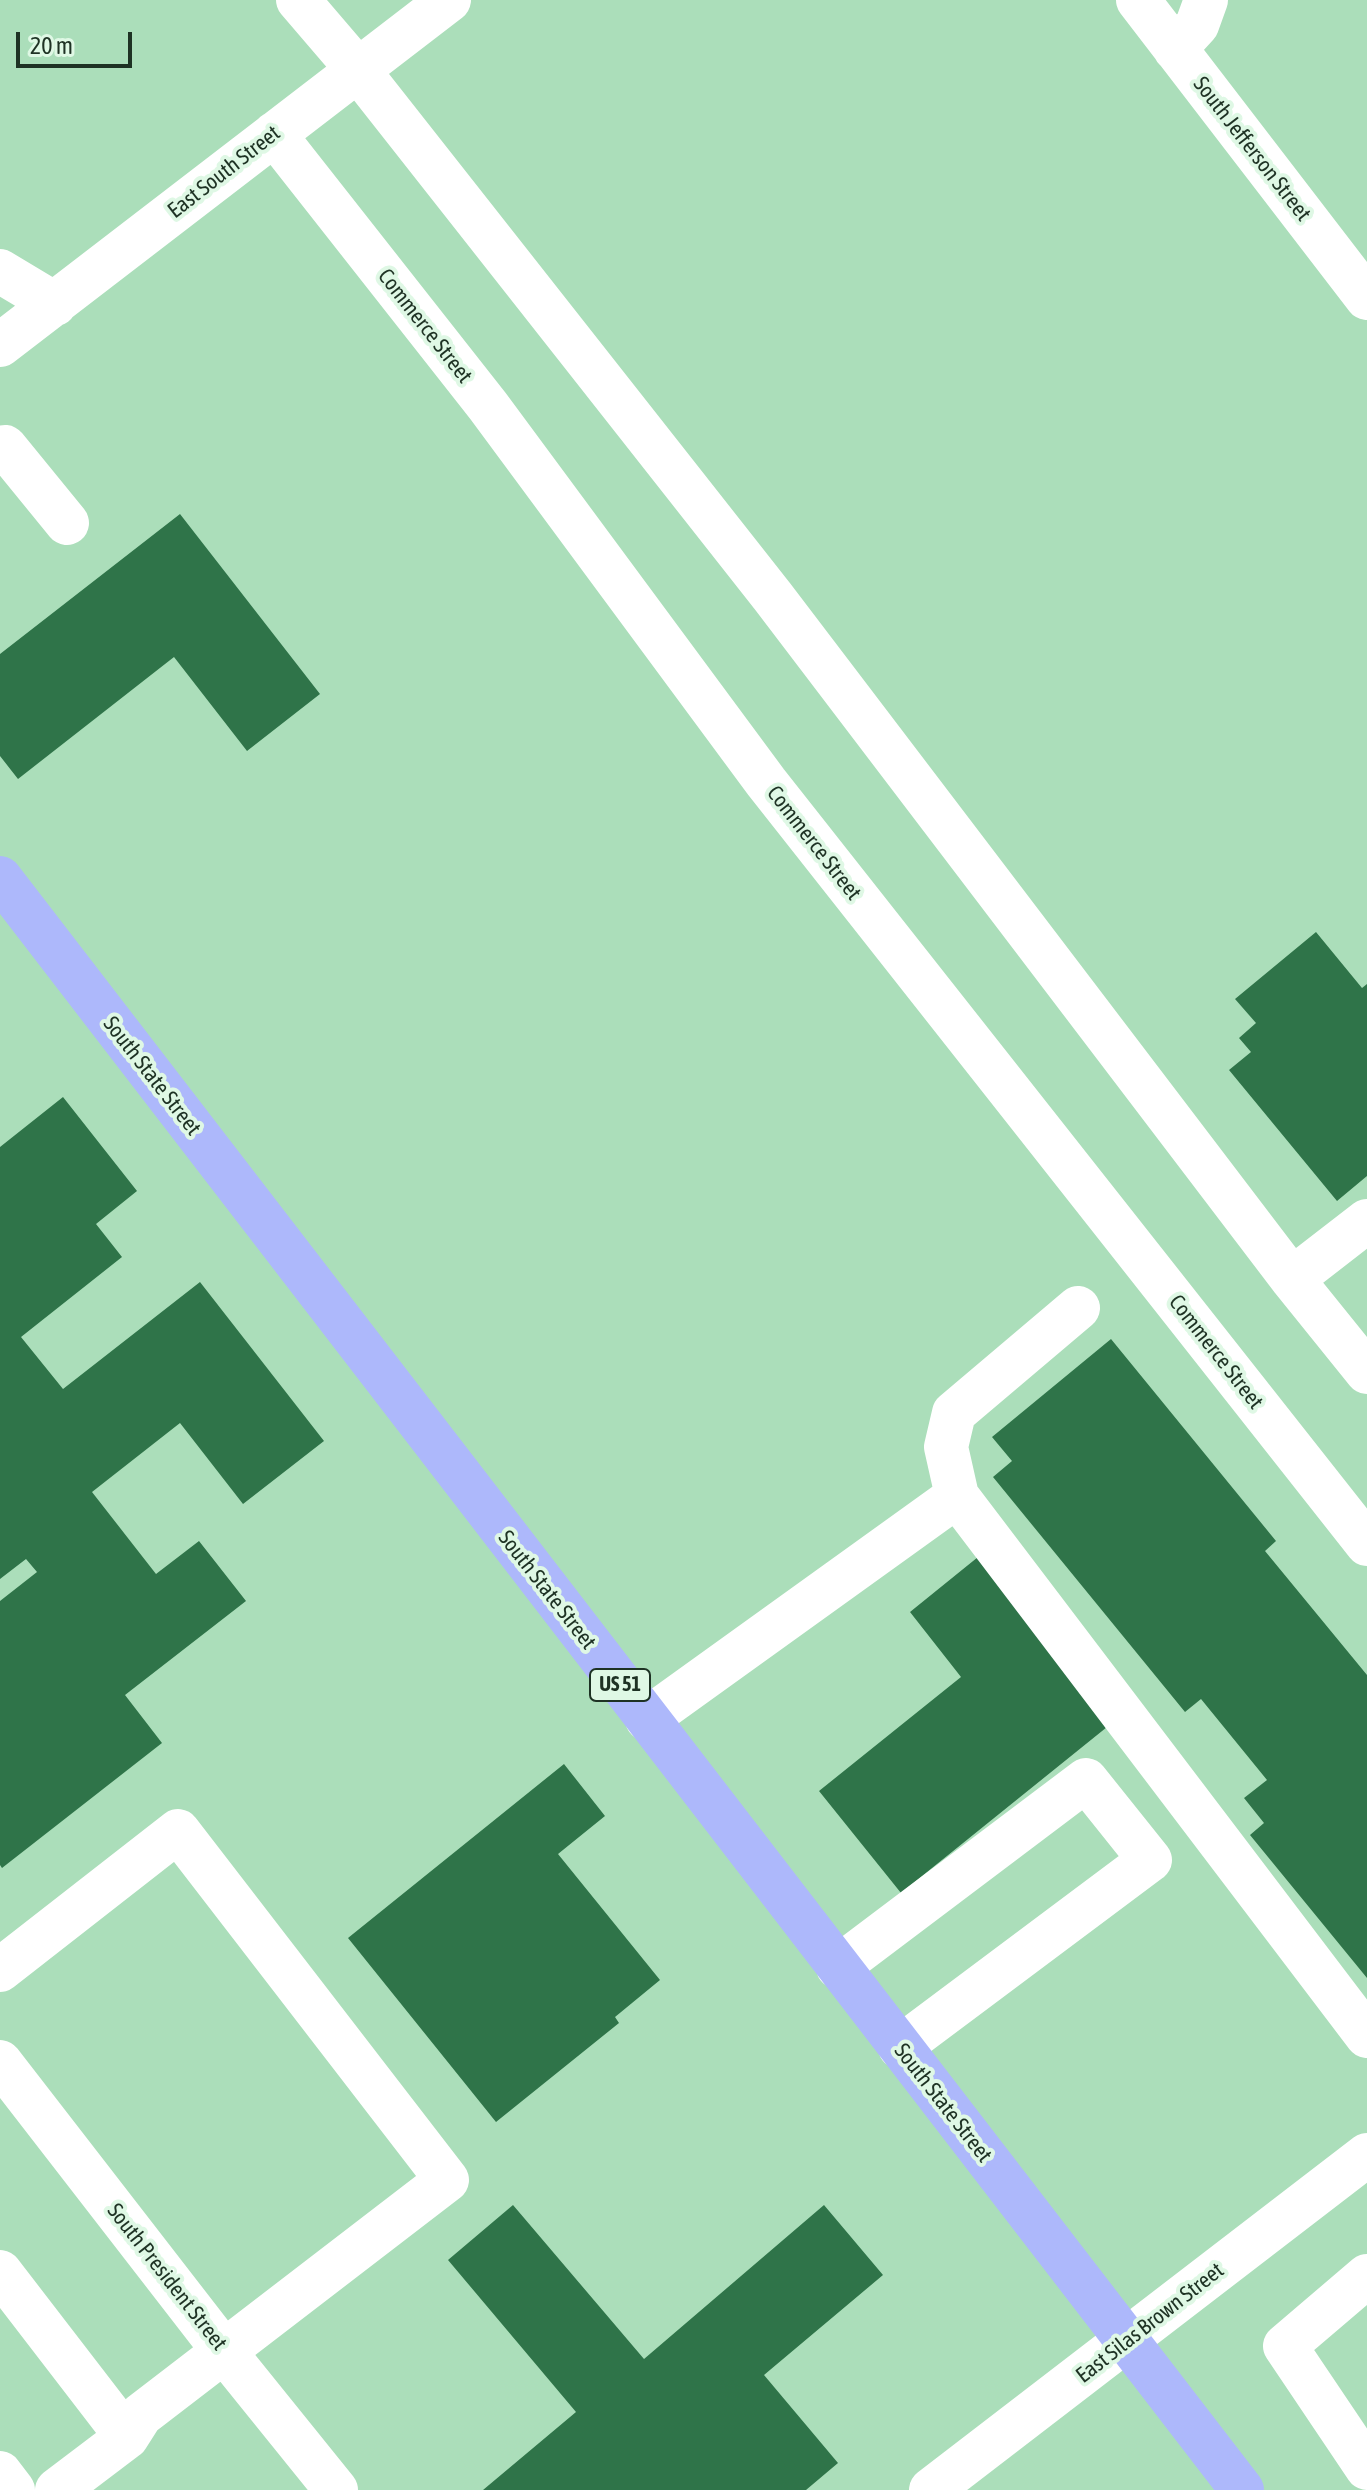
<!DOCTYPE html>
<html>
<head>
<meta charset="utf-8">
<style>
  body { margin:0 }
  #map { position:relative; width:1367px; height:2490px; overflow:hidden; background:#abdeba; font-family:"Asap Condensed",sans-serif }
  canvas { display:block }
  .scale { position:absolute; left:16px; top:32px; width:116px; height:36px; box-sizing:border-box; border:4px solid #1e3224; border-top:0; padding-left:10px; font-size:24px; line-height:28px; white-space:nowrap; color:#1e3224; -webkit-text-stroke:6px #dff8e5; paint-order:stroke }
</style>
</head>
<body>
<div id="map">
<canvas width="1367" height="2490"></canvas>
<div class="scale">20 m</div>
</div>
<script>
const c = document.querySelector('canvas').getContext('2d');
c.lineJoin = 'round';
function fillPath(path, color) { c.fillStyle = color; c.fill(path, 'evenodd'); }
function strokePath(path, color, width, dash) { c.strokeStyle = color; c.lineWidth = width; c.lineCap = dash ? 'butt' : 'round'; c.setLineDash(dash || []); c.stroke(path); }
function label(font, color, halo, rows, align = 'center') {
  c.font = font + ' "Asap Condensed",sans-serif'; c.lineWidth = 8; c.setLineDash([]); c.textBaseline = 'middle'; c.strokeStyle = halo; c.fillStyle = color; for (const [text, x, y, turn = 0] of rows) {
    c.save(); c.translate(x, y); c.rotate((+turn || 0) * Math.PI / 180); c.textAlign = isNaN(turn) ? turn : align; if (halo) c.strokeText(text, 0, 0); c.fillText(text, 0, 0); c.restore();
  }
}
const building = new Path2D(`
  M180,514L320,694L247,751L174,657L18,779L0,756V654Z
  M1316,932L1362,988L1367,984V1176L1337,1201L1229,1070L1251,1052L1239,1038L1256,1023L1235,999Z
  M63,1097L137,1191L96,1224L122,1257L21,1337L63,1389L200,1282L324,1441L243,1504L180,1423L92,1492L156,1574L199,1541L246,1601L125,1695L162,1743L2,1868L0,1865V1601L37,1572L26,1559L0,1579V1147Z
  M1111,1339L1276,1541L1265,1551L1367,1675V1978L1250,1835L1264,1823L1244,1798L1267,1780L1201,1699L1185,1712L993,1477L1012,1461L992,1437Z
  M978,1557L1112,1723L901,1893L819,1791L961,1677L910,1612Z
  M564,1764L605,1816L558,1854L660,1980L615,2017L619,2023L496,2122L348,1938Z
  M513,2205L644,2359L824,2205L883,2275L764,2375L838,2463L806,2490H483L576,2412L448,2260Z`);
const minor = new Path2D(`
  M298,0L358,70L773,597L1292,1279L1367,1372
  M1138,0L1367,298
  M1175,49L1197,25L1206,0
  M274,134L488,406L766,782L1367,1544
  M0,271L55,304
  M0,345L449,0
  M5,447L67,523
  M1292,1279L1367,1221
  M957,1496L1367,2036
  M647,1719L957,1496L946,1447L954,1413L1078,1308
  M838,1967L1086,1780L1150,1860L900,2047
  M0,1970L178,1831L447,2180L141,2415L127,2437
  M0,2062L223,2350L336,2490
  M0,2272L127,2437L57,2490
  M1367,2276L1285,2346L1367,2468
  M0,2473L13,2490
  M931,2490L1367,2155`);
const major = new Path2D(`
  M0,878L1242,2490`);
const shields = [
  [620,1685,60]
];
const shieldNames = [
  ["US 51",620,1685]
];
const streetNames = [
  ["South Jefferson Street",1252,149,52],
  ["East South Street",224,172,-38],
  ["Commerce Street",425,326,52],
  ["Commerce Street",814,843,52],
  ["South State Street",152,1076,52],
  ["Commerce Street",1216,1352,52],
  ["South State Street",547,1590,52],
  ["South State Street",943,2103,52],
  ["South President Street",167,2277,52],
  ["East Silas Brown Street",1150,2323,-38]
];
fillPath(building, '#2f7449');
strokePath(minor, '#fff', 44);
strokePath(major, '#adb8fb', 44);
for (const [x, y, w] of shields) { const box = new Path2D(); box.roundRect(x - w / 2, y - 16, w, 32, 6); c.fillStyle = '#dff8e5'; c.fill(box); strokePath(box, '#1e3224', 2); }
label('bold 20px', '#1e3224', null, shieldNames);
label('22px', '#1e3224', '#dff8e5', streetNames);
</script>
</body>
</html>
